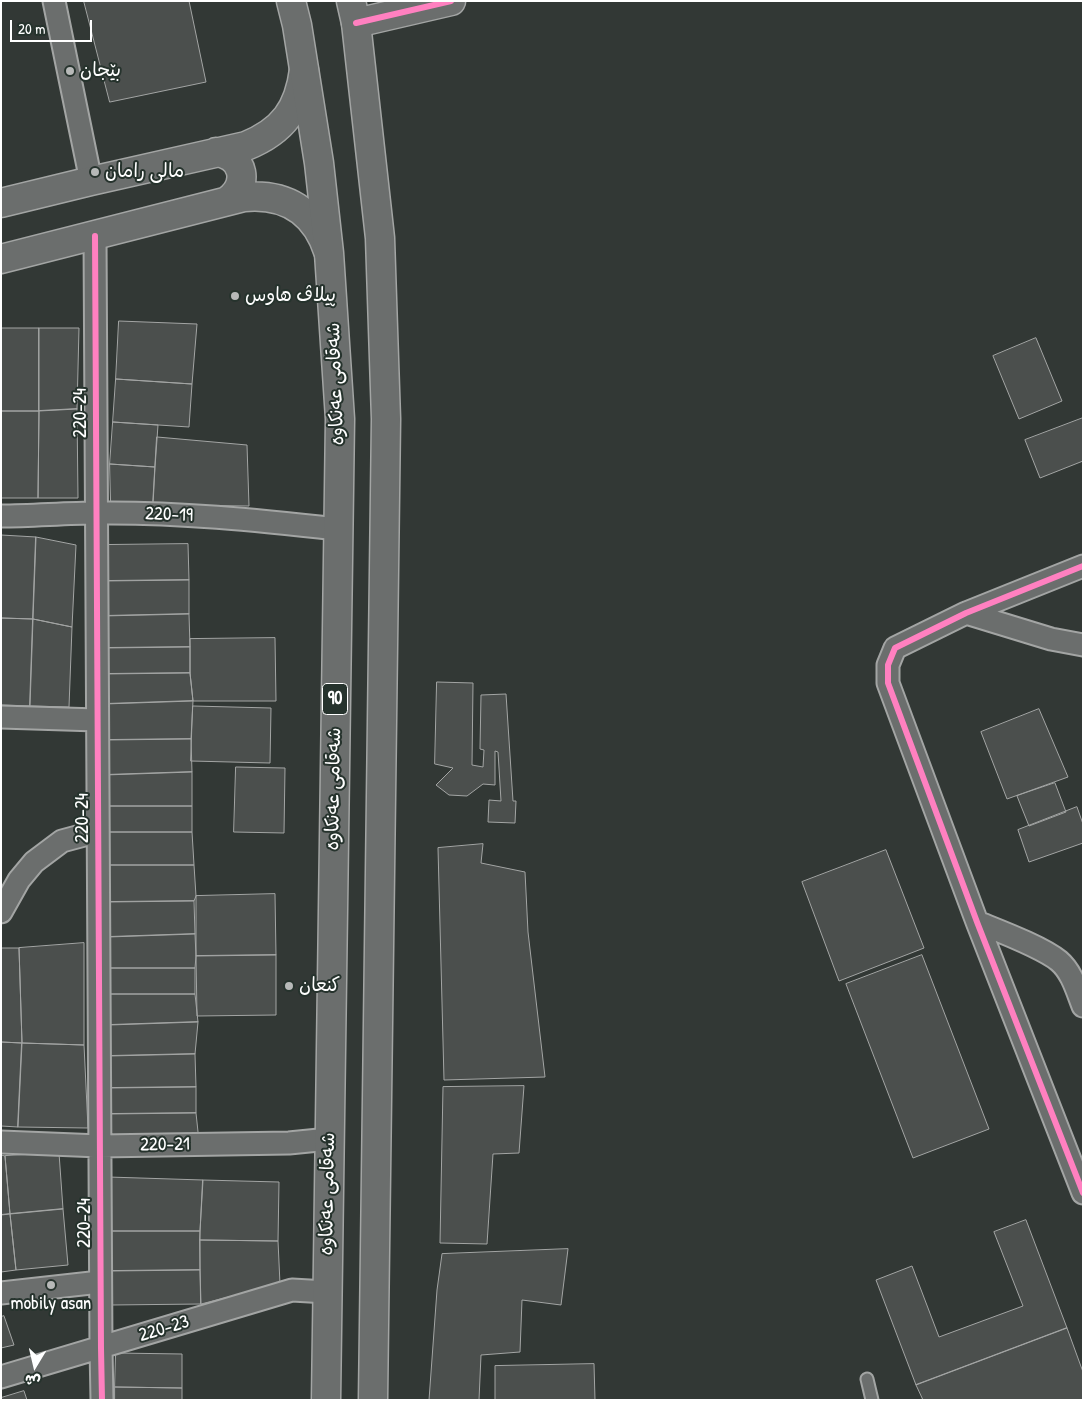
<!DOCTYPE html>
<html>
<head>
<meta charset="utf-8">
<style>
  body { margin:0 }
  #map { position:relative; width:1084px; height:1401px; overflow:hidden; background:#323835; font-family:"Patrick Hand","Playpen Sans Arabic",sans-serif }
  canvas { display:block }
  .frame { position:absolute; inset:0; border:2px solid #fff; pointer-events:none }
  .north { position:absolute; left:10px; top:1341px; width:50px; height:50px; -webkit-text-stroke:4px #26332d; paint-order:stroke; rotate:189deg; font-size:14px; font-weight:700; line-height:20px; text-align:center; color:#fff }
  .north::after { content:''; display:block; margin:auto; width:18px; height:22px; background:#fff; clip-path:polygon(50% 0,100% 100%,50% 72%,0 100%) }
  .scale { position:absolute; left:10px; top:20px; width:82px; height:22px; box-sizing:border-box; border:2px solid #fff; border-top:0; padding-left:6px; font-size:15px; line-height:18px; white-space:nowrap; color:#fff; -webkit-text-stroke:4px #26332d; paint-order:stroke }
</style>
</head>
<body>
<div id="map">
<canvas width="1084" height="1401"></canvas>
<div class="frame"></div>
<div class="north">ش</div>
<div class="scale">20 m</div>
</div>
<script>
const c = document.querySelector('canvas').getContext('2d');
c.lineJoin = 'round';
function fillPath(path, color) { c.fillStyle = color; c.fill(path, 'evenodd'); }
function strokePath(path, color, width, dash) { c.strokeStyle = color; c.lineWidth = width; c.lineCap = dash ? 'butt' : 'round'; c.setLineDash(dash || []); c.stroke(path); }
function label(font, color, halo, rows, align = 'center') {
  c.font = font + ' "Patrick Hand","Playpen Sans Arabic",sans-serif'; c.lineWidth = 4; c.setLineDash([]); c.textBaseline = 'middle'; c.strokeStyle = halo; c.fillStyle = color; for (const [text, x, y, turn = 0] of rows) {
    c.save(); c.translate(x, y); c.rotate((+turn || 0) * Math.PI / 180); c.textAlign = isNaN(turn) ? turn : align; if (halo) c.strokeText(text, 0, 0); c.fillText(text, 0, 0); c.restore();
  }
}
const building = new Path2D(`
  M84,1H189L206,82L110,102Z
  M119,321L197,324L192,384L116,379Z
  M1,328H39V411H1Z
  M39,328H79L77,409L39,411Z
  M1036,338L1062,401L1019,419L993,356Z
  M116,379L192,384L189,427L113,422Z
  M77,409L78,498H38L39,411Z
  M1,411H39L38,498H1Z
  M1083,418V461L1040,478L1025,440Z
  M113,422L158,425L155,467L110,464Z
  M157,437L247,445L249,506L153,505Z
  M110,464L155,467L153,505L111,503Z
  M1,535L36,537L33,619L1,618Z
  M36,537L76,545L72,627L33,619Z
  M188,544L189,580L103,581L102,545Z
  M189,580V614L102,616L103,581Z
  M189,614L190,647L102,648V616Z
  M1,618L33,619L30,706L1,705Z
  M33,619L72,627L69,707L30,706Z
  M275,638L276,701H193L190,673V639Z
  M190,647V673L102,674V648Z
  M190,673L193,701L104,704L102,674Z
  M437,682L473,683L472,765L483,767L484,750L480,749L481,695L506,694L513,801H516L515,823L488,822L489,800L501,801L498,752L495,751V785L483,784L467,796L449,795L436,785L453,768L435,764Z
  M193,701L191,739L105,740L104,704Z
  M193,706L271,708L270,763L191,761Z
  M1039,709L1068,777L1007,799L981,732Z
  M191,739L192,772L104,775L105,740Z
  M236,767L285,768L284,833L234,832Z
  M192,772V806H104V775Z
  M1055,783L1066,812L1029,826L1017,796Z
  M104,806H192V832H104Z
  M1077,807L1083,824V843L1029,862L1018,830Z
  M104,832H192L194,865H108Z
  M483,844L481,863L525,872L528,932L545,1077L444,1080L438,848Z
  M886,850L924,948L839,981L802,882Z
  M108,865H194L196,896L194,901L108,902Z
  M275,894L276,955L196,956V896Z
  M194,901L195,934L108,937V902Z
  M195,934L196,956L195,968H107L108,937Z
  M84,943V1045L22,1043L19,948Z
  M1,948H19L22,1043L1,1042Z
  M276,955V1015L197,1016L196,956Z
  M922,955L989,1129L913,1158L846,984Z
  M107,968H195V994H107Z
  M107,994H195L198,1022L109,1025Z
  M198,1022L195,1054L108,1056L109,1025Z
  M1,1042L22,1043L18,1127L1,1126Z
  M22,1043L84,1045L88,1128L18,1127Z
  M195,1054L196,1087L108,1088V1056Z
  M524,1086L519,1153L493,1154L487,1244L440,1243L443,1087Z
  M196,1087V1113L108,1114V1088Z
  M196,1113L199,1141H109L108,1114Z
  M59,1153L63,1209L10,1214L5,1156Z
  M1,1155L5,1156L10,1214L1,1215Z
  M108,1177L203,1180L200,1231H109Z
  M203,1180L279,1182L278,1241L200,1240Z
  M63,1209L68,1265L16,1270L10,1214Z
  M10,1214L16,1270L1,1272V1215Z
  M1026,1220L1067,1328L916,1385L876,1280L912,1266L939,1337L1023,1306L994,1232Z
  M109,1231H200V1270L110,1271Z
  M200,1240L278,1241L280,1284L201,1304Z
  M568,1249L561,1305L522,1300L520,1352L481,1355L479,1400H429L437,1290L442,1254Z
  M200,1270L201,1304L111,1305L110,1271Z
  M4,1316L14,1345L1,1348V1317Z
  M1067,1328L1083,1372V1400H923L916,1385Z
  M116,1353L182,1354V1388L115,1387Z
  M594,1364L595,1400H495V1366Z
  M115,1387L182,1388V1400H115Z
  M24,1391L27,1400H1V1398Z`);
const lane = new Path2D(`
  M867,1379L872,1400`);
const street = new Path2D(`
  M54,1L91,181
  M95,236L101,1348L102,1400
  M1,516C33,516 65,513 97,513C177,512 257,520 337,529
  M1083,566L966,613L895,648L888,665V683L977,922L1083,1193
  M966,613L1051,639L1083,645
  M1,717L97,720
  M1,912L19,880L34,862L62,841L88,834L96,813
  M977,922C999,931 1042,947 1059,961C1072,972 1077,991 1083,1006
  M1,1142L100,1146L289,1143L329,1139
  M1,1293L100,1282
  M1,1377L292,1290L327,1292`);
const secondary = new Path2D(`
  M356,23L451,1
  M216,152C245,156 250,185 227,201
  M1,203L91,181L246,146C283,131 299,109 304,70
  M1,259L244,197C286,193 315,211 328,251`);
const highway = new Path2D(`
  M291,1L297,25L319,163L329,253L340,419L326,1400
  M351,1L356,23L380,238L386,419L373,1400`);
const cycleway = new Path2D(`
  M356,23L451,1
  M95,236L101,1348L102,1400
  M1083,566L966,613L895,648L888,665V683L977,922L1083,1193`);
const markers = [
  [70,71,5,"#b7b9b8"],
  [95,172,5,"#b7b9b8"],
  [235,296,5,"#b7b9b8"],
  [289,986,5,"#b7b9b8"],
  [51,1285,5,"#b7b9b8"]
];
const shields = [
  [335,699,25]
];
const shieldNames = [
  ["90",335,699]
];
const poiNames = [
  ["بێجان",80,71],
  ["مالى رامان",105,172],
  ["پيلاڤ هاوس",245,296],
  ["كنعان",299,986],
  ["mobily asan",51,1304,"center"]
];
const streetNames = [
  ["شەقامی عەنکاوە",336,384,-92],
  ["220-24",81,413,-90],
  ["220-19",169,515,2],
  ["شەقامی عەنکاوە",334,789,-89],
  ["220-24",83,818,-90],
  ["220-21",165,1145,-1],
  ["شەقامی عەنکاوە",328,1194,-89],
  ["220-24",85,1223,-90],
  ["220-23",164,1329,-17]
];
fillPath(building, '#4b4f4d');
strokePath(building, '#a3a5a4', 1);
strokePath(lane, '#a3a5a4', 15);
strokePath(street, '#a3a5a4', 25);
strokePath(secondary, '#a3a5a4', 31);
strokePath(highway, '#a3a5a4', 31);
strokePath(lane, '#6b6e6d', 11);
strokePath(street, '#6b6e6d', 21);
strokePath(secondary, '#6b6e6d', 28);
strokePath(highway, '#6b6e6d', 28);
strokePath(cycleway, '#ff80c0', 6);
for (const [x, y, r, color] of markers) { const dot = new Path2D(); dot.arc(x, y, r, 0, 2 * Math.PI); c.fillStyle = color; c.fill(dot); strokePath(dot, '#26332d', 2); }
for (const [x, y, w] of shields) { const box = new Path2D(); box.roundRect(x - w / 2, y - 15.5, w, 31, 4); c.fillStyle = '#26332d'; c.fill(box); strokePath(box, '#fff', 1); }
label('bold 18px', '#fff', null, shieldNames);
label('19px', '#fff', '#26332d', poiNames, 'left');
label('19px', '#fff', '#26332d', streetNames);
</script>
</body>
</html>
